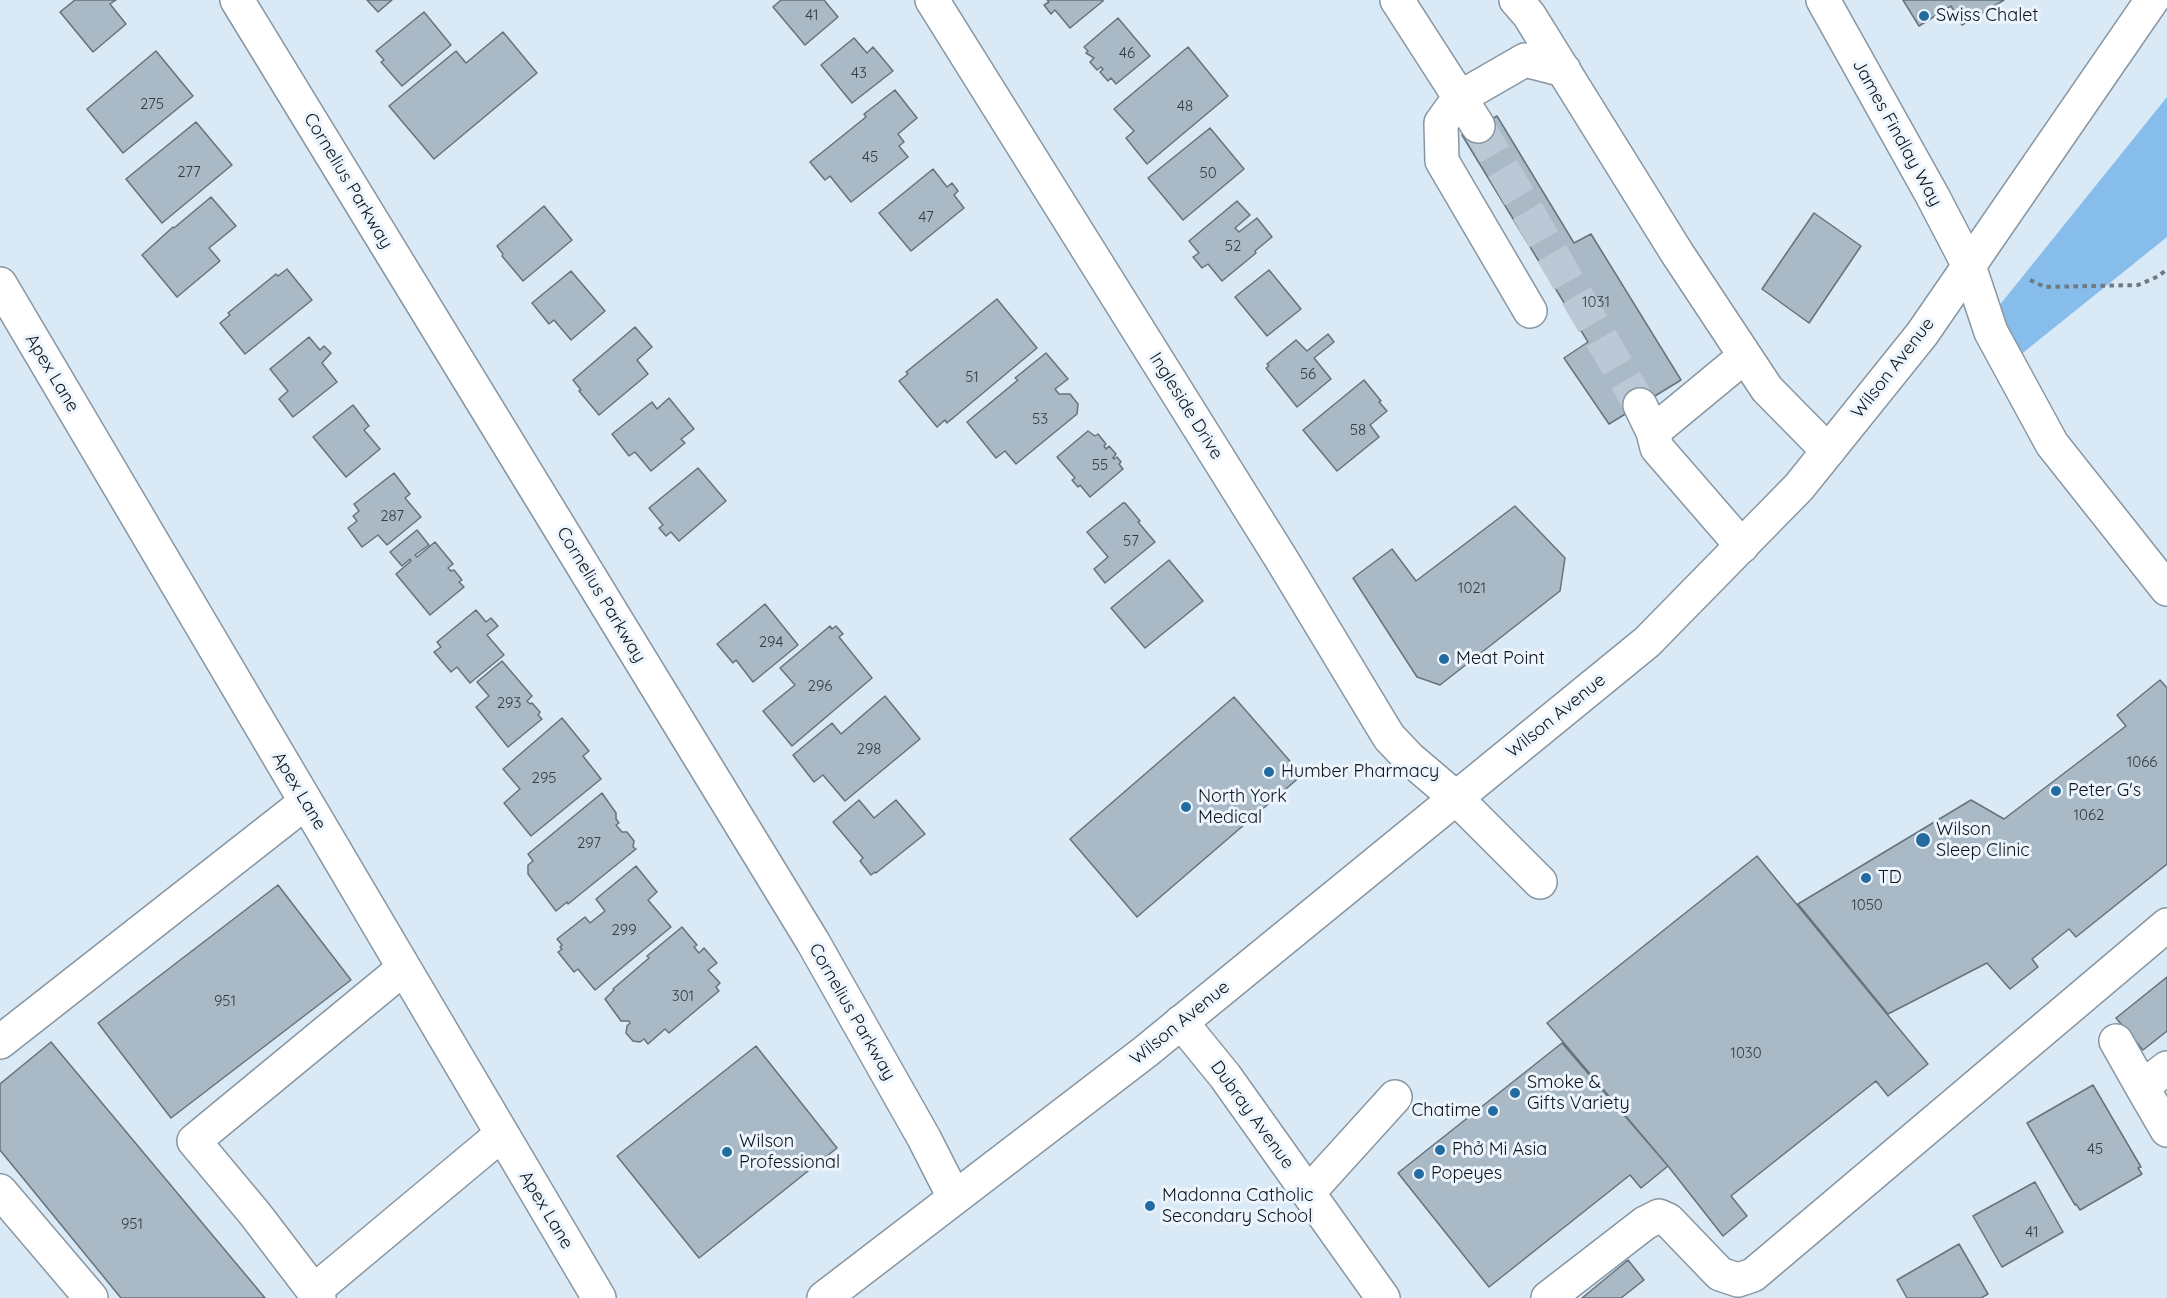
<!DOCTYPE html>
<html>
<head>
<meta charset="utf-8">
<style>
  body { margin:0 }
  canvas { display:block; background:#d9e9f6 }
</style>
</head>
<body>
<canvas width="2167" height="1298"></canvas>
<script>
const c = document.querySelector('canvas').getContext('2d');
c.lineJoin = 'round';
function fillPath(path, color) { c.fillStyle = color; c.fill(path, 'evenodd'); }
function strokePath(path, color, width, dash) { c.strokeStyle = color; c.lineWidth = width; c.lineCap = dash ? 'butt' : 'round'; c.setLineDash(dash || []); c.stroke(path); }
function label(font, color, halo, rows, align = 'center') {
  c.font = font + ' Quicksand,sans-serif'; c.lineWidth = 6; c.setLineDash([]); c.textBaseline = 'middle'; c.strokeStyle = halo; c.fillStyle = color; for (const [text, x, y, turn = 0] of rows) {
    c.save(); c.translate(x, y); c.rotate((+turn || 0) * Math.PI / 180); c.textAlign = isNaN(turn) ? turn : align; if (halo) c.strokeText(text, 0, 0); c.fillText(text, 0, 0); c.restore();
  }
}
const green = new Path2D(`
  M2167,97V237L2009,364L1986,322Z`);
const building = new Path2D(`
  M75,0H116L110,4L126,24L93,52L60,12Z
  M367,0H392L378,12Z
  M781,0H824L838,17L805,45L773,7Z
  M1047,0H1103V1L1070,28L1055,10L1051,14L1044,5L1049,2Z
  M1903,0H2004L1962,25L1951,6L1919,26Z
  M424,12L451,45L402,86L381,62L384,60L376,51Z
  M1118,18L1150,56L1116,84L1111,78L1108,81L1100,72L1103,69L1101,67L1097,70L1090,62L1094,58L1086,53L1088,51L1084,47Z
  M503,32L537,73L434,159L389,106L456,51L466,63Z
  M854,38L867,53L873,47L893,71L852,103L821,65Z
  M1188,47L1228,96L1147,164L1126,138L1134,131L1114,109Z
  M156,51L193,96L123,153L87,109Z
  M895,90L917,118L898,134L904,142L899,146L908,157L851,202L830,176L825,180L810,162L866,117L864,114Z
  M1497,116L1574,243L1591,234L1681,380L1609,424L1564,358L1588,342L1462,135Z
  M196,122L232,165L162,223L126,179Z
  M1210,128L1244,169L1183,220L1148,178Z
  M933,169L947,187L952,183L958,191L954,195L964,208L911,251L879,213Z
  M211,197L236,226L209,248L220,261L177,297L142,255L173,227L174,228Z
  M1237,201L1250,215L1235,228L1239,232L1257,218L1272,237L1255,251L1256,253L1222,281L1208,264L1202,268L1193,257L1199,253L1189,241Z
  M544,206L572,240L523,281L502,256L503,254L497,246Z
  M1814,213L1861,246L1809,323L1762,289Z
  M287,269L312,300L245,354L220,323L230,315L228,313L276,274L278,276Z
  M1269,270L1301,309L1267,336L1235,297Z
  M571,271L605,311L571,340L554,320L549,324L532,303Z
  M997,299L1037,348L947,423L945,420L937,427L899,381L908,374L906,372Z
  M635,327L652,347L637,360L648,374L599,415L579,391L581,390L573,380Z
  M1328,334L1334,342L1314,358L1331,379L1297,407L1266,368L1269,366L1267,364L1296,340L1307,351Z
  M309,337L320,350L324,346L331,353L322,363L337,382L293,417L279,399L288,391L270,369Z
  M1046,353L1068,379L1055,389L1059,394H1070L1078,404L1077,414L1016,464L1005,451L996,458L967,422L1018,380L1015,378Z
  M1364,380L1381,401L1379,402L1387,411L1370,425L1379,437L1337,471L1303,430Z
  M669,398L694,429L681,439L685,443L651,471L635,452L629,456L612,434L652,402L657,409Z
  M353,405L369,426L364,430L380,449L346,477L313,437Z
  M1088,431L1095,436L1098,434L1106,444L1104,446L1106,449L1109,446L1116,454L1113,458L1114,459L1117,457L1121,462L1119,464L1123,469L1090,497L1080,485L1078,487L1072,480L1075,478L1057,457Z
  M698,468L726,501L679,541L671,532L666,536L659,528L663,525L649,508Z
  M394,473L410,494L405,498L421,517L387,545L378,535L362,547L348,528L357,521L353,516L359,511L354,504Z
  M1123,503H1125L1140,521L1138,522L1155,542L1105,583L1094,569L1108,557L1087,532Z
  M1515,506L1565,558L1560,591L1440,685L1417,677L1353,578L1392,549L1416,581Z
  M417,530L429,545L415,555L417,557L435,542L453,564L448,568L451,571L454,570L462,580L459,582L464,587L430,615L396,574L411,561L410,559L402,566L390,552Z
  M1169,560L1203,601L1145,648L1111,608Z
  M765,604L798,645L753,682L736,660L733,663L717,644Z
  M476,610L486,622L491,618L498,626L487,635L504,655L470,683L457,667L451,672L434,652L441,647L437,642Z
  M830,626L832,629L836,626L843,634L839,637L872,678L792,746L763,711L795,685L780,668Z
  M502,661L532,696L527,701L530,704L532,703L540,712L538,715L542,719L508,747L476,707L489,696L477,682Z
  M2160,680L2167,688V864L2076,937L2069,929L2032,959L2038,967L2010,989L1987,963L1888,1014L1798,904L1971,800L2004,819L2126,726L2117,715Z
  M885,696L920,739L845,801L823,775L814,782L793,755L832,723L841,734Z
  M1234,697L1302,775L1137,917L1070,839Z
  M562,718L589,751L583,756L601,779L531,836L504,803L520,789L503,769Z
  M602,793L616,813V819L619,823L616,825L622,832H627L634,841L633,847L636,849L568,904L567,902L556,911L528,874V865L533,861L528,854Z
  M859,800L874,818L896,800L925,834L876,873L875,872L871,875L860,861L863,858L833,822Z
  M1757,856L1928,1064L1888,1096L1876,1081L1731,1196L1747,1216L1723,1236L1668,1166L1547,1023Z
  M636,866L657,892L648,900L671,927L595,990L578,969L574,972L558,952L562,949L560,947L562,945L557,939L585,917L590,923L605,911L596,899Z
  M278,885L351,980L171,1118L98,1023Z
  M682,927L697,945L694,947L699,953L704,948L717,963L708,970L720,983L716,987L719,991L669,1033L665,1029L648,1044L644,1039L640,1042L633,1041L626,1033L627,1026L630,1023L629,1021H621L605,999L614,990L613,989L649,958L647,956Z
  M2167,977V1031L2143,1050L2116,1018Z
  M51,1042L265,1298H121L0,1150V1084Z
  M1562,1043L1668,1166L1641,1188L1630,1175L1489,1287L1398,1173Z
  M756,1046L837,1148L699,1258L617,1156Z
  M2093,1085L2141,1167L2138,1168L2142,1174L2080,1210L2076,1204L2075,1205L2027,1123Z
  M2035,1182L2063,1232L2002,1267L1973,1216Z
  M1959,1244L1988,1294L1981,1298H1907L1897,1280Z
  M1628,1260L1644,1280L1621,1298H1582Z`);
const minorTunnel = new Path2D(`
  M1478,126L1640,405`);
const path = new Path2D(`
  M2030,280L2045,287L2138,285L2159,276L2167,269`);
const minor = new Path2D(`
  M237,0L813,942L924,1138L954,1197
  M932,0L1282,560L1389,737L1409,758L1456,798L1540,882
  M1397,0L1478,126
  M1516,0L1529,15L1677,253L1767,389L1828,451
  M1823,0L1932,195L1969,266L1991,332L2052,444L2167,589
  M0,284L599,1298
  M1530,311L1442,161L1441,123L1459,98L1525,60L1564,70
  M1640,405L1653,432L1657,448L1742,546
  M1653,432L1745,356
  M1181,1022L1225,1076L1383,1298
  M2116,1041L2142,1087
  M0,1042L306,802
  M2167,1068L2142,1087L2167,1130
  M0,1191L91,1298
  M1308,1193L1395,1097
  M314,1291L502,1134
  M319,1298L255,1214L194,1141L404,968
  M1548,1298L1645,1223L1659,1216L1668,1220L1720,1274L1738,1280L1753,1275L2167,925`);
const major = new Path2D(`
  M824,1298L1145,1052L1647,642L1799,487L1922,334L2152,0`);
const markers = [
  [1924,16,6,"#246ca0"],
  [1444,659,6,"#246ca0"],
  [1269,772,6,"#246ca0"],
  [2056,791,6,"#246ca0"],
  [1186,807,6,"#246ca0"],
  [1923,840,8,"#246ca0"],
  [1866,878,6,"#246ca0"],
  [1515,1093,6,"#246ca0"],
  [1493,1111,6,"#246ca0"],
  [1440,1150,6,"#246ca0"],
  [727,1152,6,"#246ca0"],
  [1419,1174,6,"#246ca0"],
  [1150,1206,6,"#246ca0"]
];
const numberNames = [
  ["41",812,15],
  ["46",1127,53],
  ["43",859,73],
  ["275",152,104],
  ["48",1185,106],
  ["45",870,157],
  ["277",189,172],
  ["50",1208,173],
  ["47",926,217],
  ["52",1233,246],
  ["1031",1596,302],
  ["56",1308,374],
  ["51",972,377],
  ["53",1040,419],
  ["58",1358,430],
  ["55",1100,465],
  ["287",392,516],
  ["57",1131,541],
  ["1021",1472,588],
  ["294",771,642],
  ["296",820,686],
  ["293",509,703],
  ["298",869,749],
  ["1066",2142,762],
  ["295",544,778],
  ["1062",2089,815],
  ["297",589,843],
  ["1050",1867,905],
  ["299",624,930],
  ["301",683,996],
  ["951",225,1001],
  ["1030",1746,1053],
  ["45",2095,1149],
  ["951",132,1224],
  ["41",2032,1232]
];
const poiNames = [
  ["Swiss Chalet",1936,16],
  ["Meat Point",1456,659],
  ["Humber Pharmacy",1281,772],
  ["Peter G's",2068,791],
  ["North York",1198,797],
  ["Medical",1198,818],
  ["Wilson",1936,830],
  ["Sleep Clinic",1936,851],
  ["TD",1878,878],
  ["Smoke &",1527,1083],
  ["Gifts Variety",1527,1104],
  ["Chatime",1481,1111,"right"],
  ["Wilson",739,1142],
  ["Professional",739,1163],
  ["Phở Mi Asia",1452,1150],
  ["Popeyes",1431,1174],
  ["Madonna Catholic",1162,1196],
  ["Secondary School",1162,1217]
];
const streetNames = [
  ["James Findlay Way",1897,133,61],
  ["Cornelius Parkway",348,181,59],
  ["Wilson Avenue",1893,368,-52],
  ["Apex Lane",52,373,59],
  ["Ingleside Drive",1186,406,58],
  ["Cornelius Parkway",601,595,59],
  ["Wilson Avenue",1556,716,-39],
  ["Apex Lane",299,791,59],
  ["Cornelius Parkway",852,1012,60],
  ["Wilson Avenue",1180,1023,-39],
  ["Dubray Avenue",1252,1115,54],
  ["Apex Lane",546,1210,59]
];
fillPath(green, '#87bdeb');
fillPath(building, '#aab9c6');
strokePath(building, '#65737e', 1.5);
strokePath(minorTunnel, '#bac9d5', 33, [33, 16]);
strokePath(minor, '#8896a2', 36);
strokePath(major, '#8896a2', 36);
strokePath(path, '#6f7982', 4, [4.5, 4.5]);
strokePath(minor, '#fff', 33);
strokePath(major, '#fff', 33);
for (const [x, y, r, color] of markers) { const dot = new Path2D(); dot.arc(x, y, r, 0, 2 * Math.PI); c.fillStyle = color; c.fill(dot); strokePath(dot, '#ecf5fd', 2); }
label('15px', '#343c43', null, numberNames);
label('18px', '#0d1317', '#ecf5fd', poiNames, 'left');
label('18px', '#0d1317', '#ecf5fd', streetNames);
</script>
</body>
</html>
